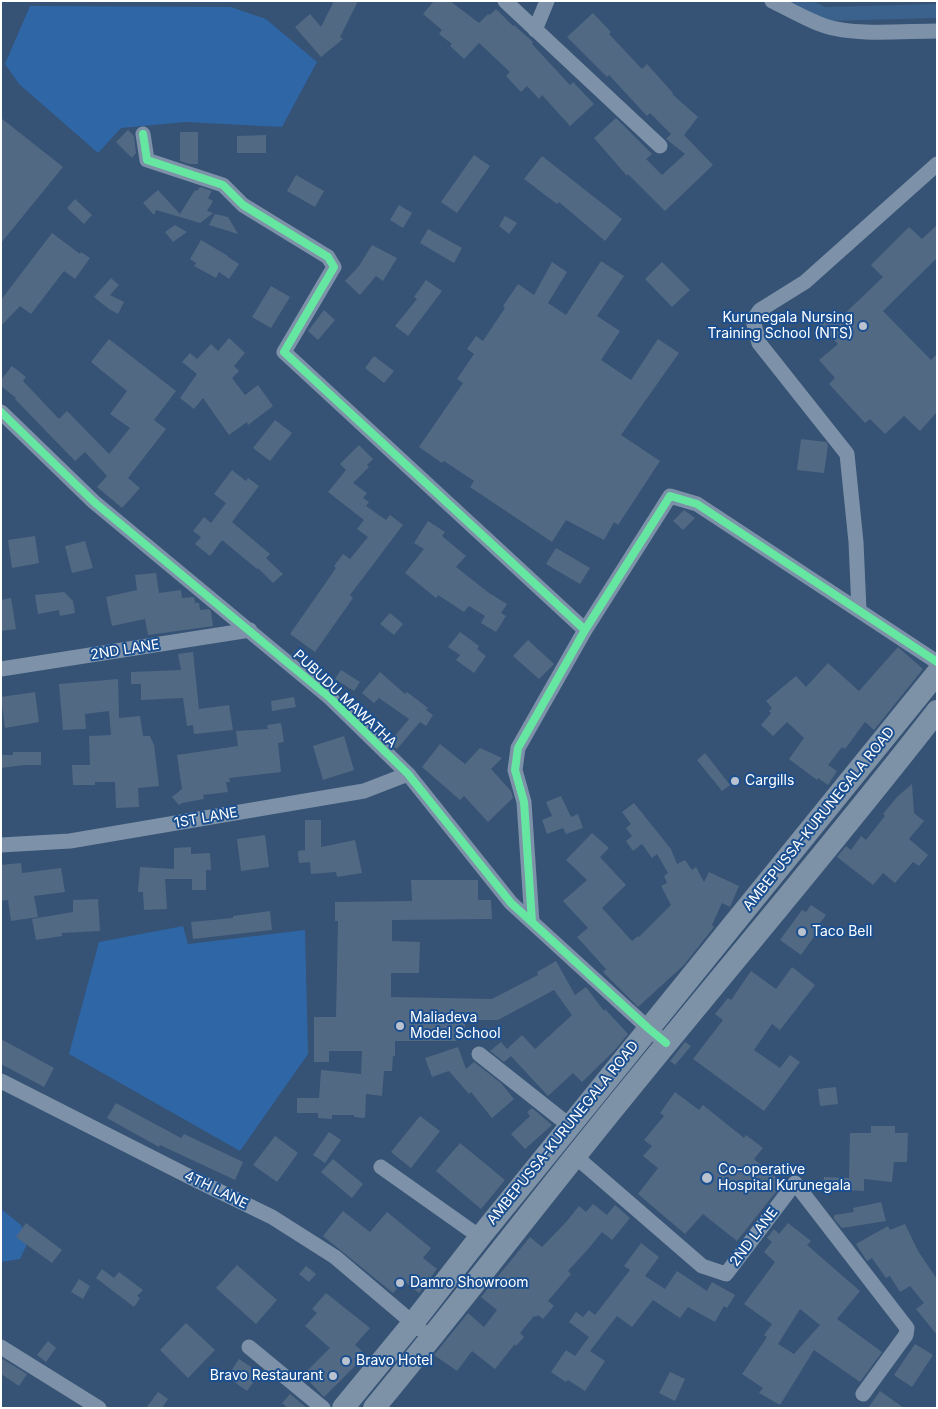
<!DOCTYPE html>
<html>
<head>
<meta charset="utf-8">
<style>
  body { margin:0 }
  #map { position:relative; width:938px; height:1409px; overflow:hidden; background:#365274; font-family:Inter,sans-serif }
  canvas { display:block }
  .frame { position:absolute; inset:0; border:2px solid #fff; pointer-events:none }
</style>
</head>
<body>
<div id="map">
<canvas width="938" height="1409"></canvas>
<div class="frame"></div>
</div>
<script>
const c = document.querySelector('canvas').getContext('2d');
c.lineJoin = 'round';
function fillPath(path, color) { c.fillStyle = color; c.fill(path, 'evenodd'); }
function strokePath(path, color, width, dash) { c.strokeStyle = color; c.lineWidth = width; c.lineCap = dash ? 'butt' : 'round'; c.setLineDash(dash || []); c.stroke(path); }
function label(font, color, halo, rows, align = 'center') {
  c.font = font + ' Inter,sans-serif'; c.lineWidth = 4; c.setLineDash([]); c.textBaseline = 'middle'; c.strokeStyle = halo; c.fillStyle = color; for (const [text, x, y, turn = 0] of rows) {
    c.save(); c.translate(x, y); c.rotate((+turn || 0) * Math.PI / 180); c.textAlign = isNaN(turn) ? turn : align; if (halo) c.strokeText(text, 0, 0); c.fillText(text, 0, 0); c.restore();
  }
}
const green = new Path2D(`
  M30,6L231,7L266,19L317,62L282,127L186,122L121,128L98,153L19,84L5,64Z
  M183,926L188,944L305,930L308,1054L240,1151L69,1054L99,942Z
  M1,1209L21,1225L28,1242L20,1259L1,1262Z`);
const canal = new Path2D(`
  M796,1L824,14L937,11`);
const building = new Path2D(`
  M334,1H358L340,37L343,39L321,57L295,27L310,14L321,27Z
  M434,1H450L479,23L488,14L490,15L496,9L513,26L514,25L533,42L532,44L570,85L573,82L594,104L570,126L542,95L539,99L527,86L521,92L506,76L510,72L479,43L464,59L450,46L452,44L439,34L442,30L423,14Z
  M593,13L611,32L609,34L642,69L647,64L673,93L672,94L698,117L684,135L713,165L665,211L628,174L627,176L594,138L616,118L652,154L646,159L662,175L685,154L666,139L671,134L650,113L647,116L609,75L607,77L567,37Z
  M1,118L63,167L1,243Z
  M128,130L134,136L136,153L132,158L116,142Z
  M180,132H198V164H189L180,161Z
  M266,135V153H237V136Z
  M474,155L490,166L457,213L441,202Z
  M542,156L622,219L605,241L559,202L557,204L524,179Z
  M296,175L324,191L315,207L287,191Z
  M200,187L212,191L208,198L213,201L207,211L213,213L200,223L156,210L154,215L143,203L158,190L180,214L195,190L197,191Z
  M75,199L92,215L84,224L67,208Z
  M399,205L412,213L403,228L390,220Z
  M215,214L228,217L238,234L209,225Z
  M505,216L517,223L509,234L499,226Z
  M175,225L187,232L173,242L165,232Z
  M937,225V258L883,311L931,360L937,354V412L920,431L904,416L885,434L870,419L865,423L829,384L835,378L819,360L838,344L817,323L826,314L835,323L883,277L871,265L909,227L922,239Z
  M428,229L462,248L454,263L420,243Z
  M52,233L80,254L81,252L90,258L75,279L64,271L31,314L20,306L1,326V300Z
  M201,240L228,256V257L239,264L229,279L219,272L216,278L194,266L196,263L190,259Z
  M372,245L397,258L383,281L376,276L360,295L345,281L359,266Z
  M601,261L624,276L597,316L620,331L601,360L631,380L658,339L679,353L621,435L660,461L618,525L614,522L604,540L566,520L552,542L470,487L474,481L444,461L442,463L419,447L463,383L457,379L474,354L467,349L476,336L483,341L505,308L503,306L518,284L534,295L552,262L567,272L548,303L566,315Z
  M662,262L690,290L672,307L645,279Z
  M111,278L119,285L110,295L124,302L118,314L109,309L94,297Z
  M426,280L442,291L408,336L395,326L417,299L414,297Z
  M271,286L290,297L271,328L252,317Z
  M324,310L335,320L318,340L308,331Z
  M229,338L245,353L234,366L239,371L232,378L245,395L258,385L273,406L248,425L247,422L229,435L203,398L194,409L180,398L197,374L182,362L190,353L197,359L211,344L218,351Z
  M109,339L176,391L154,420L166,429L128,478L140,488L122,508L97,487L107,476L85,452L75,461L15,399L16,398L1,386V380L12,366L26,377L23,381L59,419L67,411L109,454L130,428L110,414L127,391L91,362Z
  M374,356L394,371L384,383L365,368Z
  M275,420L292,433L270,461L253,448Z
  M801,439L826,442L828,445L824,473L797,470Z
  M359,445L373,459L367,465L369,467L353,483L367,493L363,498L369,502L366,506L386,520L390,515L403,525L350,595L353,598L315,652L290,634L336,568L334,566L343,554L350,559L368,537L357,529L364,520L328,492L346,470L340,464Z
  M232,470L246,481L248,478L259,486L232,522L270,554L266,558L283,574L273,583L258,568L257,569L222,540L210,556L195,544L201,537L193,531L204,517L211,523L226,503L214,494Z
  M684,510L695,518L683,530L673,521Z
  M428,521L445,532L442,536L466,556L456,567L489,593L507,604L501,613L506,616L496,632L481,623L485,616L469,606L464,612L438,595L436,598L405,573L424,549L414,543Z
  M35,536L39,563L12,568L8,540Z
  M85,541L93,568L72,573L65,546Z
  M556,548L590,568L580,584L546,564Z
  M156,573L159,593L181,590L182,598L194,597L195,603H199L200,610L209,609L211,611L213,626L148,635L145,619L112,626L106,597L137,590L135,575Z
  M64,592L73,601L75,613L60,616L59,610L38,614L35,595Z
  M11,598L16,629L1,631V600Z
  M390,613L403,624L394,635L380,624Z
  M460,632L479,646L477,649L486,656L474,673L456,660L460,655L448,647Z
  M528,640L554,664L539,679L513,656Z
  M898,647L923,669L874,730L865,722L845,749L842,747L828,765L837,771L828,785L818,778L817,780L789,759L804,738L787,722L773,736L761,725L771,713L769,711L772,708L766,701L796,676L806,687L828,663L859,691Z
  M193,652L199,709L229,705L233,730L194,734L193,725L187,726L183,698L141,700V684H131V672L181,670L178,654Z
  M341,670L360,682L354,691L335,679Z
  M380,672L405,694L407,692L428,708L426,710L433,715L426,726L420,722L397,749L389,743L409,719L379,698L374,703L362,693Z
  M118,679L119,718L140,716L143,736H150L154,745L159,786L138,788L139,807L116,808L115,782H95V785H73L72,765H90L89,736L111,735L109,711L85,714L86,729L63,730L59,684Z
  M35,692L39,722L5,728L1,697Z
  M294,697L296,707L272,711L271,701Z
  M281,723L284,742L278,743L281,772L229,778L230,782H226L228,792L203,795L204,799L182,803L179,805L172,797L182,789L177,755L238,746L236,731L268,729L267,725Z
  M344,736L354,770L323,780L313,746Z
  M440,744L465,764L480,748L502,758L491,769L511,791L513,798L488,822L464,796L460,800L422,767Z
  M13,752H41V765H24L1,768V755H13Z
  M705,753L730,785L722,791L697,760Z
  M912,784L914,813L924,821L909,839L928,855L919,866L913,862L895,883L883,873L873,885L837,857L846,846L851,850L861,836L866,840L885,816L883,814L897,797Z
  M561,796L571,817L578,814L583,828L566,834L563,828L547,834L542,820L552,816L546,802Z
  M634,803L671,849L677,864L685,860L692,870L696,867L704,882L709,872L739,886L730,907L722,903L712,925L714,927L684,965L638,1007L603,972L606,969L577,937L588,928L563,901L587,880L566,860L592,833L609,848L600,857L626,885L602,908L632,941L638,936L639,937L671,905L661,886L667,883L664,876L668,873L657,854L652,858L642,844L633,851L626,841L632,836L626,828L631,824L622,812Z
  M305,820H321V847L355,840L362,873L337,877L336,872L311,874L310,862L299,863L298,851L305,850Z
  M265,835L269,867L241,871L237,839Z
  M191,847V854L210,853L211,870H206V890H192V879H165L167,909L144,910L143,892H138L140,867L174,869V848Z
  M21,863L22,873L61,868L65,892L34,896L38,917L11,921L8,900L1,901V865Z
  M411,880H478V900H491L492,919L392,920V941L420,942L419,973H391V997L492,999L538,975L537,972L556,961L575,995L586,987L604,1011L605,1009L628,1034L613,1052L582,1082L573,1073L548,1096L511,1056L504,1062L490,1051L501,1042L507,1049L522,1035L535,1049L572,1015L554,990L498,1020H465V1036H454L456,1041H395V1056H393L392,1071H384L382,1096L366,1094L365,1118L354,1117V1115H332V1119L318,1118V1113H297V1098H319L321,1070L361,1074L362,1051H329V1062H314V1017H336L338,921H335V902L412,901Z
  M98,899L100,931L62,933V936L36,940L32,919L73,912V900Z
  M811,905L826,915L820,923L823,924L801,955L780,940L802,910L806,912Z
  M270,911L272,930L193,939L191,922L233,918V916Z
  M792,967L815,985L780,1030L772,1024L754,1050L780,1068L790,1055L800,1062L764,1111L693,1059L723,1020L715,1014L728,998L731,1000L751,971L776,989Z
  M1,1039L54,1068L44,1087L1,1064Z
  M685,1042L691,1046L675,1065L670,1061Z
  M458,1047L466,1069L474,1062L501,1083L514,1099L492,1118L471,1092L469,1094L449,1071L432,1077L425,1058Z
  M836,1087L838,1104L820,1106L818,1089Z
  M675,1092L699,1110L703,1105L744,1138L746,1135L763,1148L754,1159L783,1183L737,1241L703,1214L685,1234L638,1194L658,1168L643,1156L652,1146L644,1140L664,1116L660,1113Z
  M116,1103L181,1138L184,1134L243,1162L235,1180L160,1145L159,1147L107,1118Z
  M532,1108L552,1125L525,1149L511,1134L530,1116L527,1112Z
  M420,1116L440,1131L411,1168L391,1152Z
  M871,1126H895V1133H908L907,1162H894L892,1182L864,1179V1191L823,1189L824,1177L849,1178L850,1133H871Z
  M329,1132L341,1140L325,1163L313,1155Z
  M275,1136L298,1153L277,1182L253,1165Z
  M460,1143L505,1180L481,1209L436,1171Z
  M333,1159L363,1184L352,1198L321,1172Z
  M881,1202L886,1221L842,1228L834,1219V1215L854,1212L853,1208Z
  M593,1204L607,1215L615,1205L630,1218L612,1240L602,1232L589,1248L568,1271L571,1274L548,1301L554,1306L543,1319L538,1315L536,1317L534,1316L520,1333L524,1337L516,1346L515,1344L495,1369L472,1351L457,1371L434,1355L468,1313L484,1327L497,1310L481,1297L530,1237L542,1247L567,1221L579,1206L586,1212Z
  M343,1211L370,1232L387,1212L431,1248L423,1258L437,1269L419,1293L404,1281L393,1293L323,1236Z
  M26,1223L62,1250L52,1263L16,1237Z
  M788,1223L811,1241L807,1245L860,1291L837,1319L882,1352L860,1382L814,1350L780,1405L759,1393L763,1388L742,1374L767,1337L764,1335L772,1324L744,1304L775,1262L764,1252L772,1242L767,1238L774,1229L779,1234ZM800,1309L820,1325L794,1354L778,1344Z
  M905,1224L918,1251L937,1279V1335L916,1309L924,1303L910,1286L900,1292L890,1276L886,1278L872,1258L867,1261L856,1244L888,1226L890,1230Z
  M641,1243L659,1257L645,1276L665,1289L677,1271L707,1291L712,1282L735,1295L727,1308L724,1306L715,1322L688,1307L680,1318L653,1300L632,1327L617,1316L590,1351L605,1361L585,1391L568,1380L566,1382L551,1372L566,1350L575,1356L589,1337L569,1322L576,1312L583,1317L589,1310L595,1315L630,1270L624,1266Z
  M237,1265L277,1300L256,1324L216,1288Z
  M306,1266L316,1274L309,1282L299,1274Z
  M102,1269L114,1278L119,1272L143,1290L137,1296L140,1298L134,1307L96,1278Z
  M79,1279L90,1286L83,1299L71,1292Z
  M326,1293L370,1328L355,1345L362,1351L354,1359L358,1363L324,1397L303,1375L330,1348L305,1326L317,1313L312,1309Z
  M186,1323L215,1350L188,1378L160,1350Z
  M48,1341L56,1348L46,1362L37,1355Z
  M915,1344L933,1355L912,1387L894,1375Z
  M1,1358L27,1374L19,1386L1,1374Z
  M239,1359L260,1373L247,1391L227,1377Z
  M670,1372L685,1379L675,1401L659,1393Z
  M880,1391L904,1408H868Z
  M158,1392L168,1399L162,1408H146Z
  M290,1394L307,1408H288L282,1403Z`);
const minor = new Path2D(`
  M505,1L660,146
  M772,1C789,9 807,20 825,26C854,36 905,31 937,31
  M535,30L547,1
  M143,134L147,160L223,185L243,205L328,257L334,267L284,352L585,630
  M1,412L94,502L329,697L408,774L511,903L648,1028L666,1043
  M859,610L856,542L847,454L759,343L753,320L760,310L805,282L937,164
  M1,669L250,630
  M1,845L70,841L364,791L408,774
  M532,922L524,802L515,770L518,748L585,630L670,496L697,504L937,662
  M479,1054L570,1126
  M1,1081L198,1181L272,1217L335,1257L420,1329
  M575,1156L702,1266L726,1274L795,1183L907,1328L906,1335L863,1394
  M381,1167L480,1237
  M1,1347L99,1408
  M249,1347L323,1408`);
const highway = new Path2D(`
  M343,1408L413,1323L480,1237L937,673
  M374,1408C460,1304 542,1196 627,1092C730,965 837,840 937,711`);
const cycleway = new Path2D(`
  M143,134L147,160L223,185L243,205L328,257L334,267L284,352L585,630
  M1,412L94,502L329,697L408,774L511,903L648,1028L666,1043
  M532,922L524,802L515,770L518,748L585,630L670,496L697,504L937,662`);
const markers = [
  [863,326,5,"#b9c2ce"],
  [735,781,5,"#b9c2ce"],
  [802,932,5,"#b9c2ce"],
  [400,1026,5,"#b9c2ce"],
  [707,1178,6,"#b9c2ce"],
  [400,1283,5,"#b9c2ce"],
  [346,1361,5,"#b9c2ce"],
  [333,1376,5,"#b9c2ce"]
];
const poiNames = [
  ["Kurunegala Nursing",853,318,"right"],
  ["Training School (NTS)",853,334,"right"],
  ["Cargills",745,781],
  ["Taco Bell",812,932],
  ["Maliadeva",410,1018],
  ["Model School",410,1034],
  ["Co-operative",718,1170],
  ["Hospital Kurunegala",718,1186],
  ["Damro Showroom",410,1283],
  ["Bravo Hotel",356,1361],
  ["Bravo Restaurant",323,1376,"right"]
];
const streetNames = [
  ["2ND LANE",125,650,-9],
  ["PUBUDU MAWATHA",345,699,43],
  ["1ST LANE",206,818,-10],
  ["AMBEPUSSA-KURUNEGALA ROAD",819,819,-51],
  ["AMBEPUSSA-KURUNEGALA ROAD",563,1133,-51],
  ["4TH LANE",216,1190,26],
  ["2ND LANE",754,1237,-53]
];
fillPath(green, '#2f66a5');
strokePath(canal, '#3b618d', 14);
fillPath(building, '#526984');
strokePath(minor, '#7d92a8', 15);
strokePath(highway, '#7e92a7', 22);
strokePath(cycleway, '#66e7a1', 8);
for (const [x, y, r, color] of markers) { const dot = new Path2D(); dot.arc(x, y, r, 0, 2 * Math.PI); c.fillStyle = color; c.fill(dot); strokePath(dot, '#1b4f8f', 2); }
label('14px', '#fff', '#1b4f8f', poiNames, 'left');
label('14px', '#fff', '#1b4f8f', streetNames);
</script>
</body>
</html>
